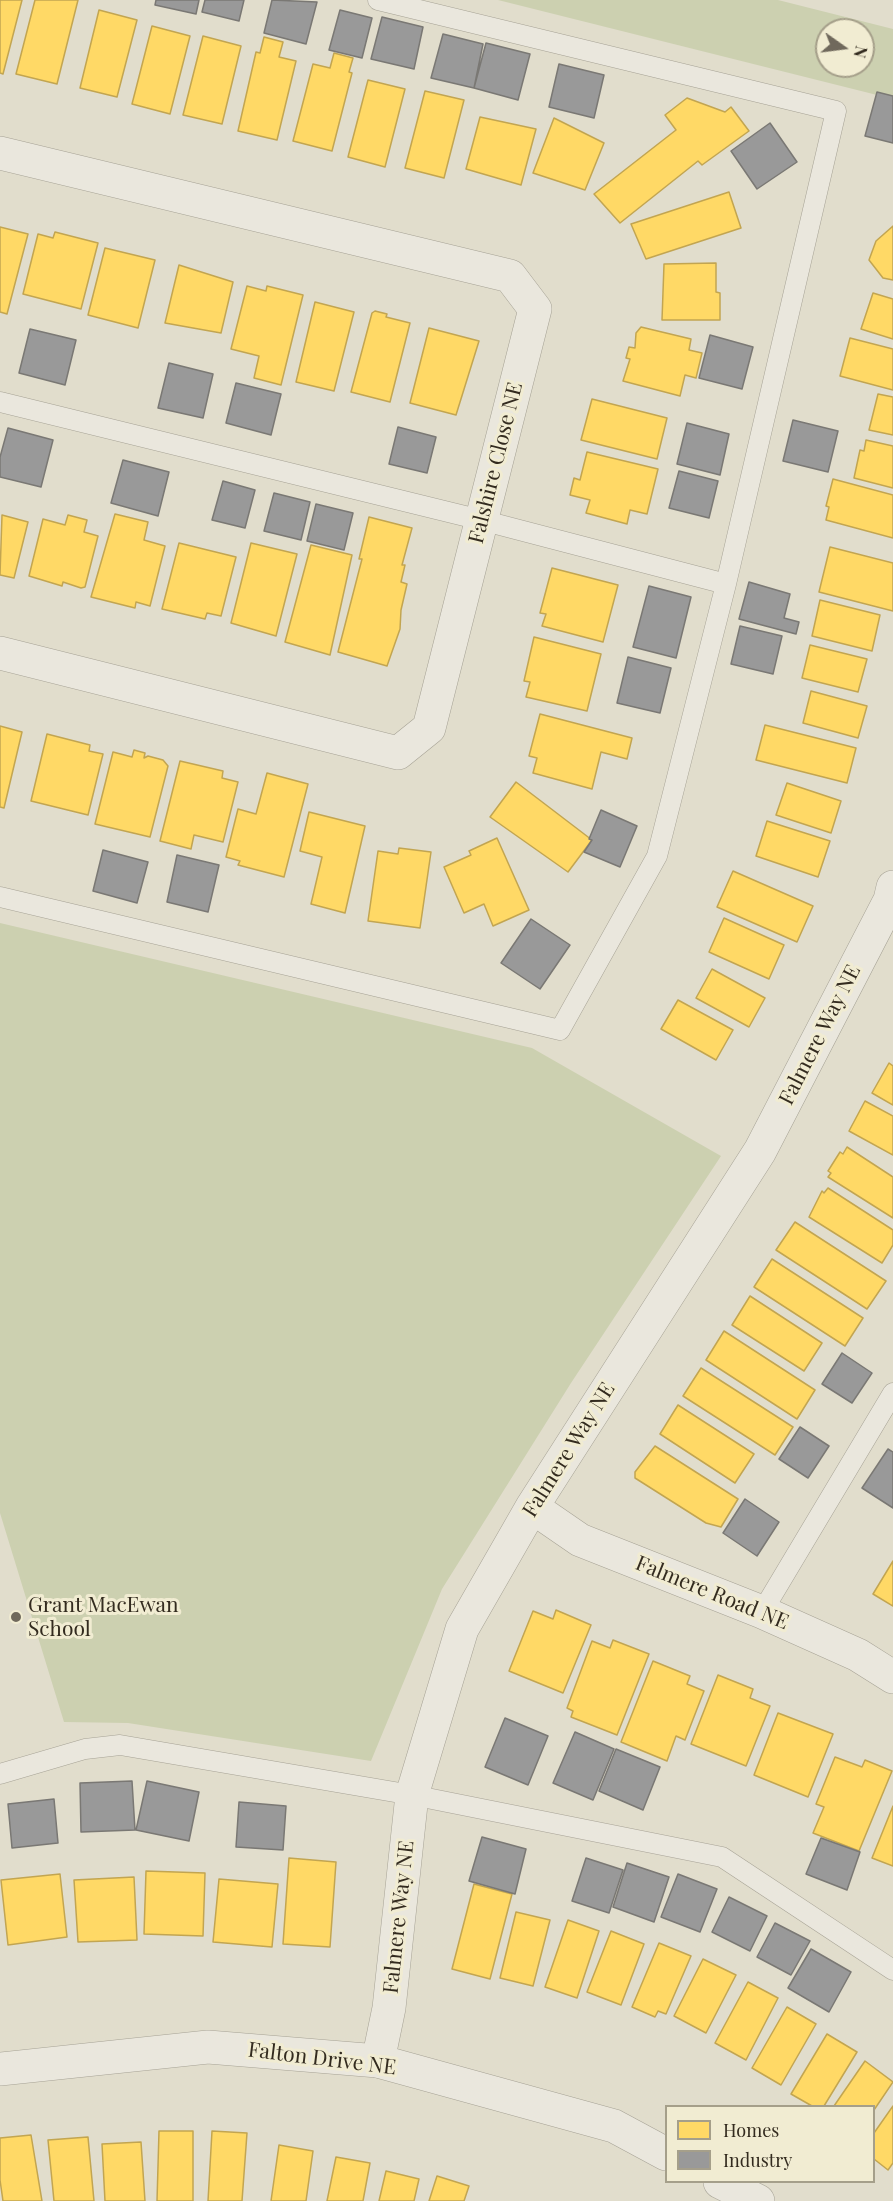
<!DOCTYPE html>
<html>
<head>
<meta charset="utf-8">
<style>
  body { margin:0 }
  #map { position:relative; width:893px; height:2201px; overflow:hidden; background:#e1ddcc; font-family:"Playfair Display",serif }
  canvas { display:block }
  .legend { position:absolute; left:665px; top:2105px; width:210px; height:78px; box-sizing:border-box; background:#f1ecd2; border:2px solid #a59f8a; margin:0; padding:8px 10px; list-style:none; font-size:18px; color:#332b1f }
  .legend li { display:flex; align-items:center; gap:12px; height:30px }
  .legend b { width:30px; border:2px solid #a59f8a }
  .north { position:absolute; left:815px; top:18px; width:60px; height:60px; box-sizing:border-box; background:#f1ecd2; border:2px solid #a59f8a; border-radius:50%; rotate:104deg; font-size:16px; font-weight:700; line-height:24px; text-align:center; color:#332b1f }
  .north::after { content:''; display:block; margin:auto; width:21px; height:27px; background:#70695c; clip-path:polygon(50% 0,100% 100%,50% 72%,0 100%) }
</style>
</head>
<body>
<div id="map">
<canvas width="893" height="2201"></canvas>
<ul class="legend">
<li><b style="height:16px;background:#ffd966"></b>Homes</li>
<li><b style="height:16px;background:#999"></b>Industry</li>
</ul>
<div class="north">N</div>
</div>
<script>
const c = document.querySelector('canvas').getContext('2d');
c.lineJoin = 'round';
function fillPath(path, color) { c.fillStyle = color; c.fill(path, 'evenodd'); }
function strokePath(path, color, width, dash) { c.strokeStyle = color; c.lineWidth = width; c.lineCap = dash ? 'butt' : 'round'; c.setLineDash(dash || []); c.stroke(path); }
function label(font, color, halo, rows, align = 'center') {
  c.font = font + ' "Playfair Display",serif'; c.lineWidth = 6; c.setLineDash([]); c.textBaseline = 'middle'; c.strokeStyle = halo; c.fillStyle = color; for (const [text, x, y, turn = 0] of rows) {
    c.save(); c.translate(x, y); c.rotate((+turn || 0) * Math.PI / 180); c.textAlign = isNaN(turn) ? turn : align; if (halo) c.strokeText(text, 0, 0); c.fillText(text, 0, 0); c.restore();
  }
}
const green = new Path2D(`
  M498,0H778L893,29V99ZM827,30H863V66H827Z
  M0,923L532,1048L721,1156L571,1383L442,1589L371,1761L128,1723L64,1722L0,1513Z`);
const homes = new Path2D(`
  M0,0H22L3,74L0,73Z
  M35,0H78L57,84L16,74Z
  M99,10L137,20L117,97L80,88Z
  M152,26L190,36L170,114L132,104Z
  M203,36L241,46L222,124L183,115Z
  M264,37L283,42L279,57L296,61L277,140L238,131L256,52L260,53Z
  M334,53L353,58L349,72L352,73L332,151L293,141L313,64L330,68Z
  M368,80L405,89L385,167L348,157Z
  M425,91L464,100L444,178L405,168Z
  M687,98L725,112L731,107L749,131L702,165L698,161L620,223L594,194L676,130L665,115Z
  M480,117L536,129L521,185L466,169Z
  M554,118L604,143L585,190L533,173Z
  M729,192L741,228L646,259L631,224Z
  M893,226V280L883,278L869,260L876,241Z
  M0,227L28,234L7,314L0,312Z
  M55,232L98,243L81,309L23,294L38,234L53,238Z
  M105,248L155,260L138,328L88,315Z
  M716,263V292L720,293V320H662L664,264Z
  M179,265L233,282L221,333L165,323Z
  M247,286L266,291L267,286L303,295L281,385L254,378L259,356L231,349Z
  M873,293L893,299V339L861,329Z
  M315,302L354,312L334,391L296,382Z
  M375,311L387,314L386,317L410,323L390,402L351,392L372,313Z
  M641,327L691,339L689,350L702,353L696,378L685,375L680,396L623,381L630,359L626,358L629,347L635,348L636,333Z
  M429,328L479,341L456,415L410,403Z
  M850,338L893,349V390L840,376Z
  M878,394L893,397V435L869,430Z
  M592,399L667,418L657,459L581,440Z
  M866,440L893,446V488L854,478L860,450L864,451Z
  M587,452L658,469L647,514L630,510L627,524L586,513L590,500L570,495L574,478L580,480Z
  M833,479L893,495V538L826,520L829,507L826,506Z
  M115,514L148,522L144,540L165,546L150,606L136,602L135,608L91,597Z
  M2,515L28,522L14,578L0,575Z
  M68,515L87,520L84,532L98,536L85,587L81,588L63,582L62,586L29,576L43,519L65,525Z
  M369,517L412,528L402,565H405L401,582L407,584L401,610L400,629L387,666L338,652L362,559H359Z
  M179,543L236,557L221,616L207,613L205,619L162,609Z
  M251,543L297,554L276,636L231,623Z
  M311,545L352,555L330,655L285,642Z
  M830,547L893,563V611L819,592Z
  M552,568L618,585L603,642L542,626L546,614L540,613Z
  M820,600L880,615L872,651L812,636Z
  M534,637L601,654L587,711L526,697L530,682L524,681Z
  M810,645L867,659L858,692L802,678Z
  M811,691L867,706L858,738L803,723Z
  M540,714L632,738L627,759L601,752L592,789L533,773L537,758L529,756Z
  M765,725L856,748L847,783L756,760Z
  M0,726L22,732L4,808L0,807Z
  M47,734L90,745L89,751L103,754L88,815L31,801Z
  M134,750L145,753L144,758L148,756L163,760L168,766L150,837L95,824L113,752L132,757Z
  M180,761L223,771L222,778L238,782L223,842L194,835L191,849L160,841Z
  M267,773L308,784L284,877L238,865L240,861L226,857L238,809L256,814Z
  M516,782L592,840L568,872L490,817Z
  M787,783L841,801L831,833L776,815Z
  M309,812L365,826L345,913L311,904L322,857L300,851Z
  M767,821L830,841L818,877L756,856Z
  M497,838L529,910L493,926L484,904L464,913L444,867L471,855L469,851Z
  M399,848L431,852L420,928L368,921L378,851L398,854Z
  M733,871L813,906L797,942L717,907Z
  M724,918L784,945L769,979L709,952Z
  M712,969L765,998L749,1027L696,998Z
  M678,1000L733,1030L716,1060L661,1029Z
  M889,1063L893,1066V1105L872,1093Z
  M865,1101L893,1116V1155L849,1131Z
  M847,1147L893,1177V1218L828,1177L831,1173L828,1171L840,1152L843,1154Z
  M828,1188L893,1230V1245L882,1263L809,1217L822,1191L824,1193Z
  M795,1222L886,1281L867,1309L776,1250Z
  M772,1259L863,1318L845,1346L754,1287Z
  M750,1296L822,1343L804,1371L732,1325Z
  M724,1331L815,1390L797,1419L706,1360Z
  M701,1368L793,1427L775,1455L683,1396Z
  M678,1405L754,1454L735,1483L660,1434Z
  M655,1446L738,1499L721,1527L706,1523L635,1478V1472Z
  M893,1561V1606L873,1594Z
  M556,1610L591,1625L563,1693L509,1671L533,1611L553,1619Z
  M613,1640L649,1654L617,1735L571,1717L573,1711L567,1708L592,1641L610,1648Z
  M653,1661L690,1676L687,1684L704,1691L685,1740L676,1736L667,1761L621,1742Z
  M718,1675L753,1689L750,1698L770,1706L746,1766L691,1744Z
  M778,1713L833,1734L808,1797L754,1775Z
  M835,1757L862,1767L865,1760L892,1771L859,1851L813,1833L824,1807L816,1804Z
  M893,1806V1866L872,1858Z
  M289,1858L336,1862L330,1947L283,1944Z
  M146,1871L205,1873L203,1936L144,1934Z
  M60,1874L67,1937L8,1945L1,1880Z
  M134,1877L137,1940L78,1942L74,1880Z
  M219,1879L278,1884L272,1947L213,1942Z
  M474,1884L512,1894L490,1979L452,1969Z
  M516,1912L550,1920L533,1986L500,1978Z
  M568,1920L599,1931L577,1998L545,1987Z
  M611,1931L644,1944L621,2005L587,1992Z
  M659,1943L691,1956L666,2014L658,2011L655,2017L632,2007Z
  M703,1959L736,1975L706,2033L674,2016Z
  M748,1982L778,1998L746,2060L715,2043Z
  M787,2007L816,2024L781,2085L752,2068Z
  M827,2034L857,2052L824,2106H812L791,2094Z
  M865,2061L893,2082L874,2110V2106H834Z
  M893,2106V2163L888,2170L874,2159V2133Z
  M159,2131H193V2201H157Z
  M212,2131L247,2133L242,2201H208Z
  M31,2135L42,2201H3L0,2180V2138Z
  M88,2137L94,2201H54L48,2140Z
  M141,2142L145,2201H105L102,2144Z
  M279,2145L313,2151L306,2201H271Z
  M336,2157L370,2163L363,2201H327Z
  M386,2171L419,2179L414,2201H379Z
  M437,2176L469,2186L464,2201H429Z`);
const industry = new Path2D(`
  M156,0H199L196,14L155,5Z
  M205,0H244L239,21L202,12Z
  M272,0L317,2L306,44L264,33Z
  M340,10L372,18L362,58L329,50Z
  M382,17L423,27L414,69L371,59Z
  M443,34L483,44L474,88L431,78Z
  M486,43L530,54L518,100L474,88Z
  M559,64L604,75L594,118L549,107Z
  M877,92L893,96V143L865,136Z
  M770,123L797,162L757,189L731,151Z
  M30,329L76,340L65,385L19,373Z
  M710,335L753,347L742,389L699,378Z
  M169,363L213,374L203,418L158,408Z
  M236,383L281,394L271,435L226,423Z
  M793,420L838,431L828,472L783,461Z
  M687,423L729,434L720,475L677,464Z
  M398,427L436,437L427,473L389,464Z
  M8,428L53,440L41,487L0,477V457Z
  M123,460L169,472L158,516L111,503Z
  M679,471L718,481L709,518L669,508Z
  M223,481L255,490L245,528L212,520Z
  M274,493L310,502L301,540L264,531Z
  M316,504L353,513L344,550L307,541Z
  M749,582L790,594L784,618L799,622L796,634L739,619Z
  M649,586L691,597L676,658L633,647Z
  M740,626L782,636L773,674L731,664Z
  M628,657L671,668L660,713L617,703Z
  M601,810L637,826L620,867L584,852L592,840L589,839Z
  M103,850L148,862L137,903L93,891Z
  M177,855L219,865L208,912L167,902Z
  M531,919L570,945L540,989L501,963Z
  M842,1353L872,1373L852,1403L822,1384Z
  M800,1427L829,1446L808,1478L779,1459Z
  M888,1449L893,1452V1508L862,1488Z
  M745,1499L779,1522L757,1556L723,1533Z
  M505,1718L548,1736L528,1785L485,1767Z
  M575,1732L614,1749L593,1800L553,1783Z
  M616,1749L660,1767L643,1810L599,1791Z
  M132,1781L135,1830L81,1832L80,1783Z
  M147,1781L199,1792L189,1841L136,1830Z
  M54,1799L58,1843L12,1848L8,1804Z
  M239,1802L286,1806L283,1850L236,1847Z
  M482,1837L526,1849L515,1894L469,1881Z
  M821,1838L860,1852L847,1890L806,1874Z
  M586,1858L623,1870L609,1913L572,1901Z
  M627,1863L669,1877L654,1922L613,1907Z
  M678,1874L717,1889L700,1932L661,1917Z
  M729,1897L767,1916L750,1951L712,1932Z
  M775,1923L810,1941L791,1975L757,1957Z
  M811,1949L851,1972L829,2012L788,1988Z`);
const service = new Path2D(`
  M0,402L481,520L726,584
  M0,897L560,1030L657,856L726,584L836,111L378,0
  M762,1612L893,1393
  M0,1774L85,1749L120,1745L412,1795L722,1857L893,1970`);
const minor = new Path2D(`
  M0,153L510,276L535,309L429,728L398,753L0,653
  M532,1507L580,1540L762,1612L858,1655L893,1677
  M378,2061L389,2008L412,1795L462,1629L532,1507L760,1151L890,900L893,887`);
const tertiary = new Path2D(`
  M0,2069L208,2047L378,2061L614,2126L666,2154
  M720,2182L758,2201`);
const markers = [
  [16,1617,6,"#70695c"]
];
const streetNames = [
  ["Falshire Close NE",496,463,-76],
  ["Falmere Way NE",820,1035,-63],
  ["Falmere Way NE",569,1450,-58],
  ["Falmere Road NE",712,1593,22],
  ["Falmere Way NE",399,1917,-84],
  ["Falton Drive NE",322,2059,7]
];
const poiNames = [
  ["Grant MacEwan",28,1605],
  ["School",28,1629]
];
fillPath(green, '#ccd0b0');
fillPath(homes, '#ffd966');
strokePath(homes, '#c2a551', 1.5);
fillPath(industry, '#999');
strokePath(industry, '#7a7874', 1.5);
strokePath(service, '#a6a295', 21);
strokePath(minor, '#a6a295', 34);
strokePath(tertiary, '#a6a295', 34);
strokePath(service, '#eae7dd', 20);
strokePath(minor, '#eae7dd', 33);
strokePath(tertiary, '#eae7dd', 33);
for (const [x, y, r, color] of markers) { const dot = new Path2D(); dot.arc(x, y, r, 0, 2 * Math.PI); c.fillStyle = color; c.fill(dot); strokePath(dot, '#f1ecd2', 2); }
label('21px', '#332b1f', '#f1ecd2', streetNames);
label('21px', '#332b1f', '#f1ecd2', poiNames, 'left');
</script>
</body>
</html>
